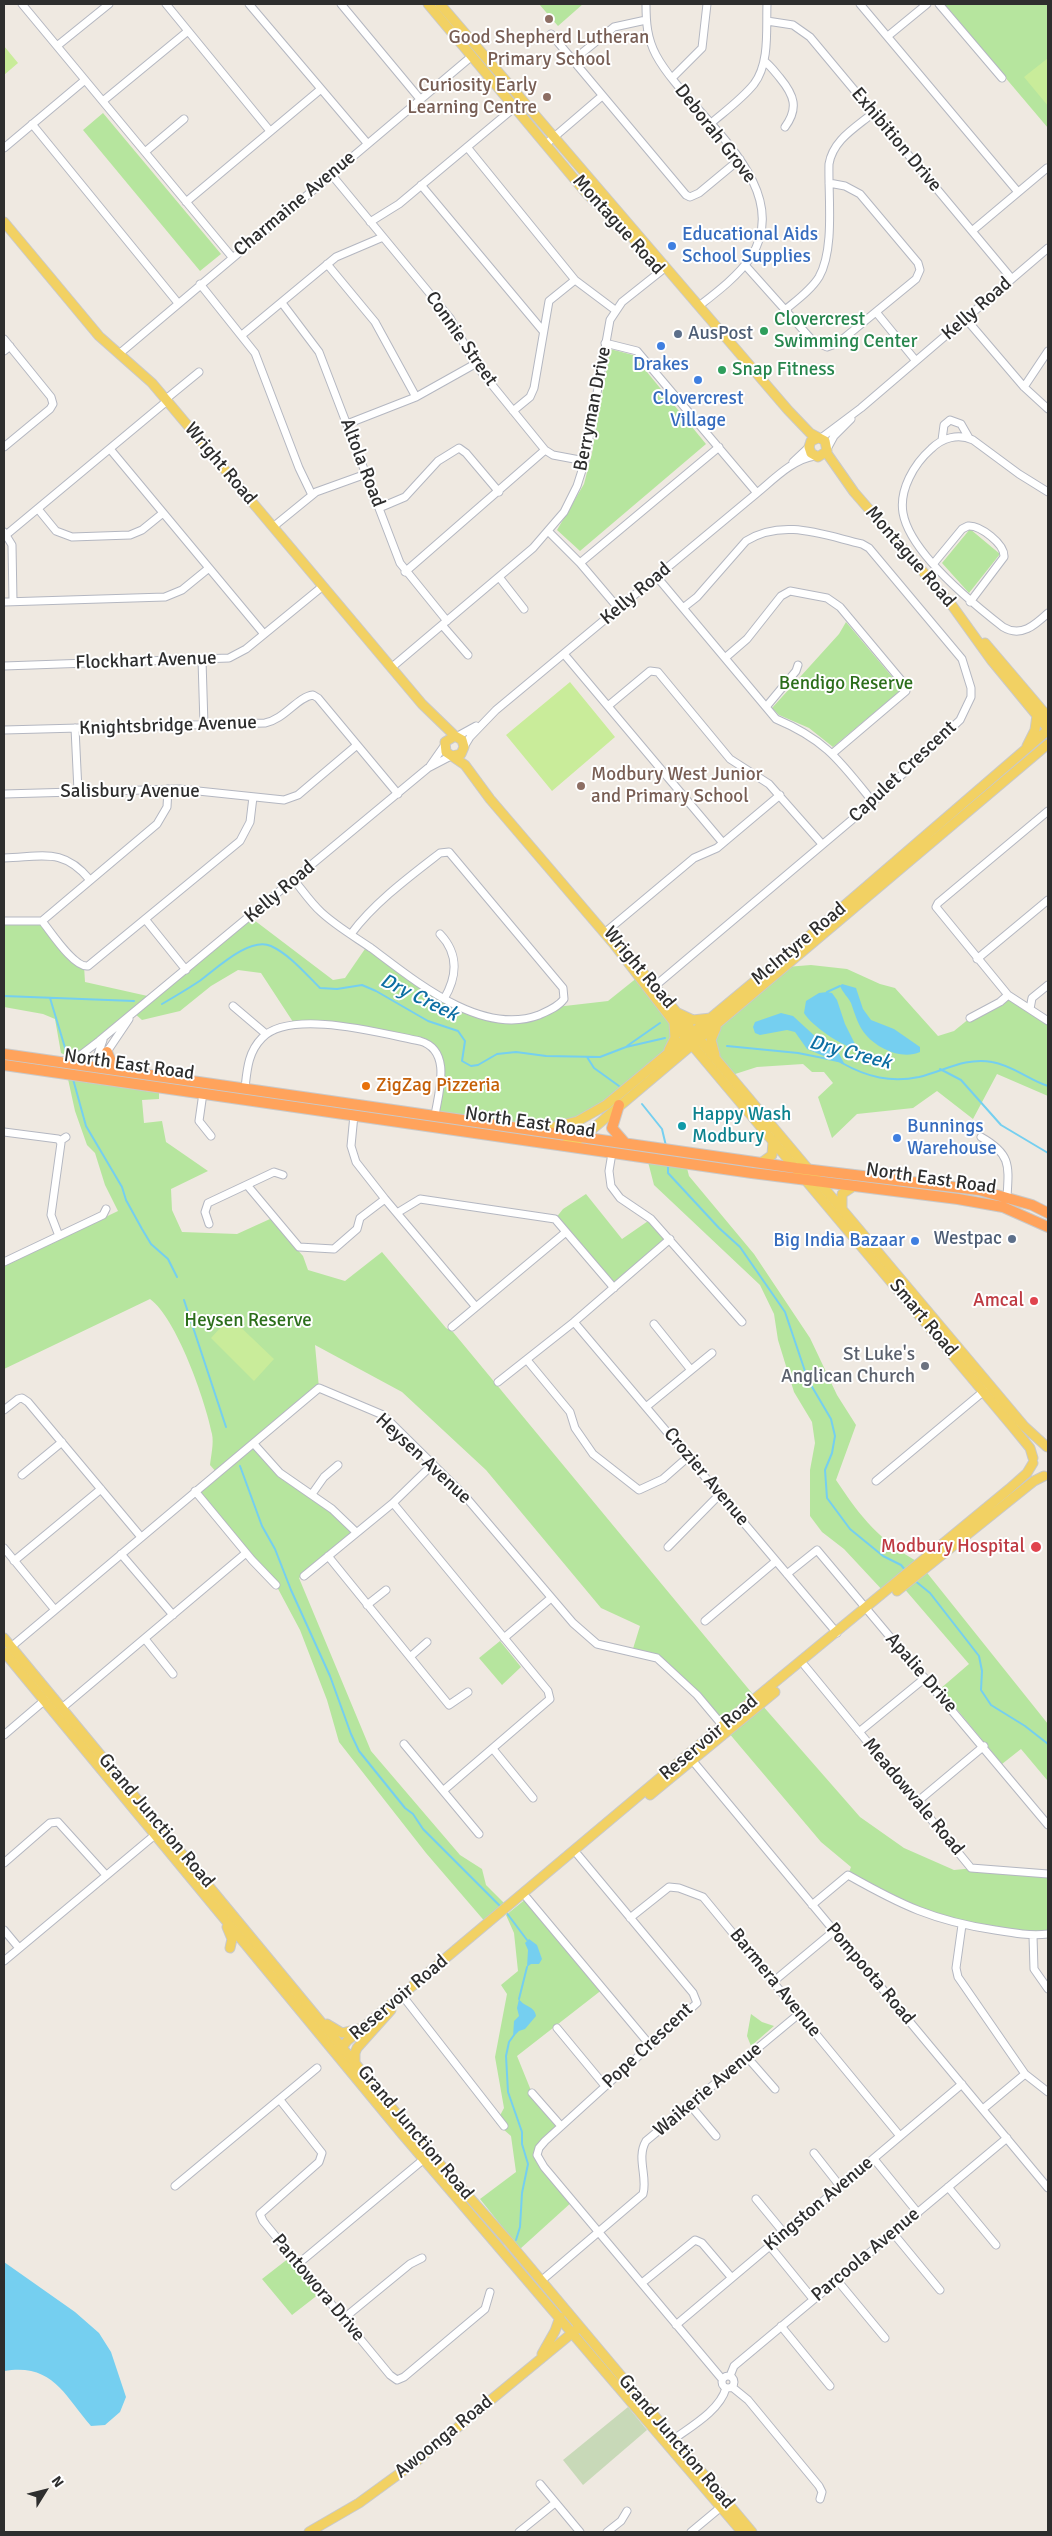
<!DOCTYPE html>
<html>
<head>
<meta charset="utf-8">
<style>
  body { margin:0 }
  #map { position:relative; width:1052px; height:2536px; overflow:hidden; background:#efe9e1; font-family:Signika,sans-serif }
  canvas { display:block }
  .frame { position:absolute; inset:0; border:5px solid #2e2e2e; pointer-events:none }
  .north { position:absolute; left:20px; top:2466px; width:50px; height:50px; -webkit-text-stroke:4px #fff; paint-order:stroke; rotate:54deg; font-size:14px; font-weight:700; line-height:20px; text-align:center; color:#2e2e2e }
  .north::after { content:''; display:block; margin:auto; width:18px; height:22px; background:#2e2e2e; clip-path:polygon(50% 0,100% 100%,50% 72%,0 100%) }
</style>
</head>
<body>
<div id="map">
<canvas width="1052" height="2536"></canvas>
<div class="frame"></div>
<div class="north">N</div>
</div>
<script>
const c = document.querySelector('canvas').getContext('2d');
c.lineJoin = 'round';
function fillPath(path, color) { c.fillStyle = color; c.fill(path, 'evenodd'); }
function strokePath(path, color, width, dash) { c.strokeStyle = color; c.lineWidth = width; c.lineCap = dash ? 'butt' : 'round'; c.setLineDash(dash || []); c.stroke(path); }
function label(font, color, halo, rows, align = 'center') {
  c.font = font + ' Signika,sans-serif'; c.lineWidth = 4; c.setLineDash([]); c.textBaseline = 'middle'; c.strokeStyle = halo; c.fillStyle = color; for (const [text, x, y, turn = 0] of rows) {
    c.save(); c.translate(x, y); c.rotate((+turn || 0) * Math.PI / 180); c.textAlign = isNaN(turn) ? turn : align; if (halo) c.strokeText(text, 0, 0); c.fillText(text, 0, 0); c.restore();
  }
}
const green = new Path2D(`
  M539,4H583L558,26Z
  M943,4H1048V128Z
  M103,113L221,254L200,271L83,130Z
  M610,349L633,355L706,444L580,551L557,530L584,484L592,453Z
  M970,529L1000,554L969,593L942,563Z
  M846,622L899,685L900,691L833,747L809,728L779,715L772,708L839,634Z
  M250,917L333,980L345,978L367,946L448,1001L482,1014L519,1019L556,1007L608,1001L638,977L673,1021L668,1053L591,1113L536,1130L435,1115L440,1062L428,1044L320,1024L295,1025L261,973L238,970L211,986L180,1011L142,1020L134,1013L71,1058L61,1053L55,1019L43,1014L4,1007V921H42L84,966L85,982L152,997Z
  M811,965L847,969L880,984L895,988L938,1036L954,1031L970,1018L1008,995L1048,1021V1096L997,1074L973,1119L937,1091L913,1108L857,1114L832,1138L818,1097L833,1083L824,1072H812L803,1064L757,1067L732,1075L713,1052L718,1024L786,967Z
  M68,1079L159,1093V1099L142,1100L144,1123L162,1121L166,1142L208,1171L171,1189L172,1210L182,1232L237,1234L270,1219L303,1256L308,1270L345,1281L382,1252L446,1328L453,1332L756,1698L723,1726L658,1658L632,1652L640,1626L601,1608L486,1470L402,1392L315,1345L319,1388L253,1443L280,1473L356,1532L299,1578L371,1751L460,1855L482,1869L486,1885L508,1907L487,1924L426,1853L339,1742L327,1700L300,1630L276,1585L195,1491L217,1473L210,1465C211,1456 214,1443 212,1434C206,1402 176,1317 150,1299L4,1369V1266L118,1211L105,1185L95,1153L87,1145L75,1111Z
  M647,1158L686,1164L689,1176L754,1254L810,1338L837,1395L856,1425L836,1480C862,1519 879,1540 920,1563L885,1593L844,1549L822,1532L810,1516V1470L815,1443L812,1422L794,1392L778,1340L774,1314L760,1285L654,1185Z
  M586,1194L622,1239L651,1219L670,1239L614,1288L555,1219L563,1209Z
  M924,1569L1048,1724L1047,1780L1021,1749L1002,1764L940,1689L969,1664L902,1586Z
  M500,1641L521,1667L502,1685L479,1658Z
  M762,1705L860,1817L904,1848L954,1870L975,1868L1048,1872V1931C1005,1936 942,1920 902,1905C883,1898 865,1885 848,1875L851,1867L821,1842L728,1732Z
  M527,1898L603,1989L517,2056L532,2093L561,2126L537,2155L573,2201L520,2249L480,2199L516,2172L511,2136L496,2123L504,2108L495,2057L507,1994L501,1985L518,1971L514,1933L506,1915Z
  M751,2014L762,2022L774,2026L751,2046L747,2036Z
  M289,2258L319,2294L292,2315L262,2279Z`);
const cemetery = new Path2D(`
  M628,2407L647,2430L583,2485L563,2460Z`);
const pitch = new Path2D(`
  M4,46L18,63L4,75Z
  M1048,58V106L1024,77Z
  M570,682L615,737L552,791L506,735Z
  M230,1317L274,1359L254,1381L211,1338Z`);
const water = new Path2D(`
  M842,984L856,988L863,1009L871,1020L894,1029L920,1047V1052C902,1060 878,1049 866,1035C858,1026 855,1014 851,1003C848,997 843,993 840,986Z
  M827,992L832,993L837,1000L845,1024L856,1046L852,1048C838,1043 812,1026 804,1013L806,1001L819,993Z
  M781,1013L793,1016L818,1039L835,1046L845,1065L807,1049L795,1032L787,1030L760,1035L755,1033L753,1027L755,1022Z
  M529,1939L537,1945L542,1959L539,1964H531L527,1967L528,1950L525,1943Z
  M519,1999C524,2007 535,2006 536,2016L525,2029L519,2031L513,2037L514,2021L519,2016L517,2008Z
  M4,2262L75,2312L99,2333L111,2352L126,2397L120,2412L105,2425L91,2426C64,2395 53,2363 4,2371Z`);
const stream = new Path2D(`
  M827,992L840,986
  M4,996L134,1001
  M50,998L66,1051
  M162,1004C174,997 186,990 198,982C214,971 249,936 271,946C290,955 305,973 320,988L337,989L362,985L376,991L428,1021L458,1031L465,1041L462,1061L471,1066L478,1065L497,1054L516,1052L546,1056L600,1057L626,1047L665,1038
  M627,1046L660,1023
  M727,1046L798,1053L838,1061
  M587,1057L594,1068L619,1086
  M842,1063C867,1077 891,1083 919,1077C944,1071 965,1057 992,1062C1012,1065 1029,1080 1048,1086
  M940,1069L961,1080L1001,1125L1048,1153
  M73,1079L86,1126L122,1187L126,1200L142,1229L151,1244L168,1259L177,1277
  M642,1104L662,1129L666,1146
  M668,1166V1173L719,1228L740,1247L785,1312L808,1380L831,1419L835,1436L832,1453L825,1470L827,1498L850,1529L883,1556L901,1565L906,1571
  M184,1300L226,1427
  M240,1466L262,1526L275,1549L291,1590L330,1676L351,1734L359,1751L405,1808L413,1814L423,1829L501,1907
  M914,1580L930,1593L979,1656L982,1671L981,1690L991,1705L1025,1726L1048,1744
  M506,1912L527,1940
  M519,1999L527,1967
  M514,2035L509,2042L506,2056L508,2092L522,2132V2144L528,2164L522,2193L520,2227L516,2240`);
const minor = new Path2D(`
  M22,4L232,257
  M166,4L270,131
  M249,4L367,143
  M341,4L420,99
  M646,4C646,22 647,38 656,55C687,113 798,182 751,257C738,276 717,292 699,306
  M860,4L1018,192
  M939,4L1002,78
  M767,21L793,25L810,37L1012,279
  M551,34L686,195L690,197L699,193L740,159
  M888,36L927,4
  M57,46L109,4
  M572,61L614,27L646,20
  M764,61C770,65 775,72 780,78C794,95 799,108 785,127
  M672,78L702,48L707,4
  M103,101L188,31
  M32,124L178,303
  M710,124C724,112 742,99 754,84C770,63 766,29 767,4
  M546,144L602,96
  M467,147L575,280L615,310
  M4,148L85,80
  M145,152L184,119
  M331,174L450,318L475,364L545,450L553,455L585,461
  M421,185L543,331
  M186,202L321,89
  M370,222L399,204L515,107
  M972,231L1047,168
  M327,264L375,322L416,397
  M745,265L812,340L827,347L838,343L916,279L920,270L918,263L860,194L845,186L829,183
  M200,284L255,353L299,468L312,495
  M282,303L319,352L400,563L447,621
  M785,310C797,300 811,290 819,277C835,249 828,196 829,164C833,140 855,128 873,113
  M876,312L916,361
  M966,319L1024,387L1048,409
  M242,335L336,257L383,237
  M4,339L51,397L53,404L50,409L4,447
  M605,343L637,351L757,493
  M4,351L10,346
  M119,354L472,56
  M1024,387L1048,351
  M166,399L199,372
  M513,411L530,397L534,388L549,301L575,280
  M347,424L416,397L475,364
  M821,438L861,408L1048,248
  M942,440L944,425L950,420L961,424L969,438
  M828,447L834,436L851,419
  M110,449L264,634
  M793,462L809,447
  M1048,492L1019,474L973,440C958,433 942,438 931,449C914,464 899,490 903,513C910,553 972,603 1003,627C1021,638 1035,625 1048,613
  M379,508L405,497L438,461L459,448L466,453L499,492
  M38,509L56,531L72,537L130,535L142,530L163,513
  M273,527L316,492L366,474
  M4,532L12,545L13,601
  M549,532L580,563L619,609
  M6,535L167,401
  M580,563L719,447
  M934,563L962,529L968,526C980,525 1005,544 1004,557L970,602
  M405,572L545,450
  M499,577L524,609
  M657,577L776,719C826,740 840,761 873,802
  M4,602L165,597L182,590L209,568
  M442,625L468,655
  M564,654L723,843
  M725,658L747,639L781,596L790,591L827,598L840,607L906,686V691L833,753
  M202,660L204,725
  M4,666L229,658L246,649L323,586
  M391,668L533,548L564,512L577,486L585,461L610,320L622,302L661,271
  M608,706L650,671L658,672L730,759L769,784L822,844
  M766,707L796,671L798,665
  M75,728L78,791
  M4,730L265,723C285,719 297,697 313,695L318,698L398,794
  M456,737L476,726
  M464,747L470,737L496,710L757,493C774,479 793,459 815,456
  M430,766L444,746
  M4,794L179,789L284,800L298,795L357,745
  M1048,811L938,903L936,907L1008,995L1048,1021
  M4,858C42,857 63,847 90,880
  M294,880C303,891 311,903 321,912C336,926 355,937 371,948C414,980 481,1037 539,1015C548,1011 558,1007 564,999L563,988L449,852L440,853C409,877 374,903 351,934
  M145,919L186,970
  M4,921H42C51,932 74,968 88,966L240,841L250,822L253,797
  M42,921L157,824L167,807L168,789
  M608,930L694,858L717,848L780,795
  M440,934C459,954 457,977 444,999
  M977,959L1048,900
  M655,986L873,802L960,720L971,697V688L962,659L869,548L862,544C823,535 783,518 746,541L697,597L683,608
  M233,1006L266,1034
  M1030,1009L1032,998L1048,985
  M970,1018L1000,1002L1008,995
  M63,1061L82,1054L99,1041L428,768L451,756
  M96,1068L129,1019
  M96,1068L97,1057L103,1040
  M245,1088C247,1070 248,1052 262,1038C291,1008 383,1034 420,1041C452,1050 439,1091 435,1115
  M203,1093L199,1121L211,1136
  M354,1115L351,1146L356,1162L385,1199L476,1307
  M4,1132L58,1139L61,1143L51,1215L59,1236
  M981,1137C1011,1154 1009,1165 1007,1197
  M60,1141L66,1137
  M612,1153L609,1171L611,1186L620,1198L651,1219L742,1322
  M247,1185L299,1247L334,1249L357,1229L360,1218L385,1199
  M397,1213L420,1199L555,1219L614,1288
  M209,1224L205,1212L208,1203L274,1172L283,1175
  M4,1262L103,1215L106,1209
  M574,1322L837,1633
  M654,1324L691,1370
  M452,1327L566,1232
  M527,1360L570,1412L575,1428L593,1454L639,1490L663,1479L688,1457
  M498,1382L574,1322L670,1239
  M646,1407L712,1353
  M4,1410L18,1399L22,1398L28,1402L141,1537
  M254,1444L280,1473L332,1509L356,1532
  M22,1475L62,1442
  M876,1481L984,1391
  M195,1491L252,1560L276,1585
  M312,1494L324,1477L338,1465
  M393,1503L548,1691L550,1699L444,1790
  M668,1547L720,1494
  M4,1548L55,1610
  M121,1554L173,1615
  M328,1556L449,1705L468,1692
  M14,1561L101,1489
  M787,1574L817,1550L1048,1825
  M304,1576L393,1503L433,1464
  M367,1605L386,1590
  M705,1621L776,1561
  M504,1638L551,1598
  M145,1639L173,1674
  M11,1647L319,1388L383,1415L464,1495L573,1623L597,1644L657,1658L697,1695L723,1726
  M410,1657L427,1642
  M805,1666L971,1868L1048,1874
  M62,1708L246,1553
  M859,1732L925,1678
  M4,1735L45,1700
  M404,1744L479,1834
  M493,1749L533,1798
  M692,1760L1048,2188
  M917,1802L984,1746
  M578,1855L693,1993L697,2003L545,2141L539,2148L537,2155L544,2167L722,2379
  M4,1863L50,1823L58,1822L106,1875
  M527,1898L650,2045
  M812,1905L848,1875C901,1905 934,1921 995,1930C1013,1933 1030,1936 1048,1934
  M630,1918L669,1887L679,1888L703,1897L900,2136
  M962,1925L956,1968L958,1977L1025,2074L1048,2092
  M4,1930L19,1948
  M1033,1936L1034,1969L1048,1989
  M4,1961L156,1834
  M774,1981L834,1931
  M405,1999L504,2126
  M557,2028L605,2086
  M747,2057L775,2089
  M532,2093L561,2126
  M280,2100L322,2153L319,2162L260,2214L263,2221L390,2375L397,2380L404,2377L485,2309L490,2292
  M690,2105L716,2136
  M983,2109L1025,2074
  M814,2153L840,2186
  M874,2159L918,2213
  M175,2186L317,2068
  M948,2187L996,2245
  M756,2199L784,2233
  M893,2233L940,2290
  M769,2245L813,2299
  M298,2264L424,2159
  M837,2280L885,2338
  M541,2281L643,2194C648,2177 636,2158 646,2141L800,2013
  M642,2283L695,2240L702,2243L731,2277
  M343,2319L410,2264L422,2258
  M676,2325L962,2084
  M781,2326L830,2386
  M722 2382a6 6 0 1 1 12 0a6 6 0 1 1-12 0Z
  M730,2376L734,2366L1007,2138
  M732,2387L748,2400L819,2486L822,2492L820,2499
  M674,2439C692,2426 720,2410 726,2388
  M540,2484L580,2532
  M519,2532L555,2503
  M607,2532L621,2521L627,2511
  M691,2532L721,2507`);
const major = new Path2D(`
  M428,4L587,194L631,236L657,267
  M440,4L788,410L810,433L825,441L827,451L818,457L811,453L809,447L811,441L818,438
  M4,222L99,336L152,383L422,704L455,736
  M826,452L854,492L951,604L992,661L1048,729
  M985,643L1048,717
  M1027,746L1035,730L1037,715
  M452,756L461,754L464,747L462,740L455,736L445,742L446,752L465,765L490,799L613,943L687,1039L1012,1426L1030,1448L1033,1458
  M631,958L1024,1426L1047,1447
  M678,1013L693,1020L711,1018
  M669,1050L675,1038L674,1023
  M715,1055L711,1040L716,1028
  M541,1130L578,1121L606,1105L809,936L1048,730
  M564,1145L583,1137L1048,744
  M761,1163L772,1155L773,1141
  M842,1208V1194L854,1186
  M897,1591L1034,1481L1044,1476
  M4,1638L416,2137L508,2241L752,2532
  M4,1652L402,2134L742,2532
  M650,1795L775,1692
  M227,1927L232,1939L230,1948
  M327,2024L342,2033L358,2029
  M340,2050L347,2041L717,1730L1009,1489L1027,1473L1033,1463
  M355,2063V2053L357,2048L391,2010
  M542,2354L555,2331L560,2317
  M309,2532L359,2503L418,2460L577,2329`);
const highway = new Path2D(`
  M107,1052L112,1064L125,1069
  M4,1054L796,1168L979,1190L1032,1205L1048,1213
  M4,1065L752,1173L958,1199L1003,1207L1048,1227
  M619,1105L612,1128L625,1143`);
const markers = [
  [549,19,5,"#8d6e63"],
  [547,97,5,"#8d6e63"],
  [672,246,5,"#3f7fe0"],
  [764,331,5,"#2e9e5b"],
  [678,334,5,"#5c6f8a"],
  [661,346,5,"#3f7fe0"],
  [722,370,5,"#2e9e5b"],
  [698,380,5,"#3f7fe0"],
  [581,786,5,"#8d6e63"],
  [366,1086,5,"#e8710a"],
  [682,1126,5,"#0f9aa8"],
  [897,1138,5,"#3f7fe0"],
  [1012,1239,5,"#5c6f8a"],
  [915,1241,5,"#3f7fe0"],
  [1034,1301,5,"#e0444e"],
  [925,1366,5,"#6b7280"],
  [1036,1547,6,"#e0444e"]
];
const educationNames = [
  ["Good Shepherd Lutheran",549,38],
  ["Primary School",549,60],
  ["Curiosity Early",537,86,"right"],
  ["Learning Centre",537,108,"right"],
  ["Modbury West Junior",591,775,"left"],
  ["and Primary School",591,797,"left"]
];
const streetNames = [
  ["Deborah Grove",715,134,52],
  ["Exhibition Drive",896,140,50],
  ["Charmaine Avenue",295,204,-40],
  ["Montague Road",618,225,48],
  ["Kelly Road",977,309,-41],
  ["Connie Street",461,339,55],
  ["Berryman Drive",593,409,-79],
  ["Altola Road",362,463,69],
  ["Wright Road",220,464,50],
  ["Montague Road",910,557,49],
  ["Kelly Road",636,594,-40],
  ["Flockhart Avenue",146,661,-2],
  ["Knightsbridge Avenue",168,726,-2],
  ["Capulet Crescent",903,772,-43],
  ["Salisbury Avenue",130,792],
  ["Kelly Road",280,892,-40],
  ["McIntyre Road",799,944,-40],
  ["Wright Road",639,968,50],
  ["North East Road",129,1065,8],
  ["North East Road",530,1123,8],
  ["North East Road",931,1179,8],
  ["Smart Road",923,1318,50],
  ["Heysen Avenue",423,1459,43],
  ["Crozier Avenue",706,1477,50],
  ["Apalie Drive",921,1673,49],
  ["Reservoir Road",709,1738,-40],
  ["Meadowvale Road",913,1797,50],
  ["Grand Junction Road",156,1821,50],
  ["Pompoota Road",870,1974,50],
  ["Barmera Avenue",775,1983,51],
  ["Reservoir Road",399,1998,-40],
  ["Pope Crescent",648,2046,-43],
  ["Waikerie Avenue",708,2090,-40],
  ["Grand Junction Road",415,2133,50],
  ["Kingston Avenue",819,2204,-40],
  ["Parcoola Avenue",866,2255,-40],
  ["Pantowora Drive",318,2288,50],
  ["Awoonga Road",444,2437,-39],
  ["Grand Junction Road",676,2442,50]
];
const shopNames = [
  ["Educational Aids",682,235],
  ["School Supplies",682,257],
  ["Drakes",661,365,"center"],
  ["Clovercrest",698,399,"center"],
  ["Village",698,421,"center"],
  ["Bunnings",907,1127],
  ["Warehouse",907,1149],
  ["Big India Bazaar",905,1241,"right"]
];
const leisureNames = [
  ["Clovercrest",774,320],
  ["Swimming Center",774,342],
  ["Snap Fitness",732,370]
];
const serviceNames = [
  ["AusPost",688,334],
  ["Westpac",1002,1239,"right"]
];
const parkNames = [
  ["Bendigo Reserve",846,684],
  ["Heysen Reserve",248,1321]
];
const foodNames = [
  ["ZigZag Pizzeria",376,1086]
];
const cultureNames = [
  ["Happy Wash",692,1115],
  ["Modbury",692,1137]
];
const healthNames = [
  ["Amcal",1024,1301],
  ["Modbury Hospital",1025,1547]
];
const worshipNames = [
  ["St Luke's",915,1355],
  ["Anglican Church",915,1377]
];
const waterNames = [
  ["Dry Creek",419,998,26],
  ["Dry Creek",850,1053,15]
];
fillPath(green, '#b6e59e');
fillPath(cemetery, '#c8d9b8');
fillPath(pitch, '#c9ec9a');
fillPath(water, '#75cff0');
strokePath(stream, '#75cff0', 2);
strokePath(minor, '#b4b7c1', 9);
strokePath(major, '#c9c9c9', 11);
strokePath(highway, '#c9c9c9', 12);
strokePath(minor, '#fff', 7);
strokePath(major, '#f2d163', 9);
strokePath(highway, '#ffa35c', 10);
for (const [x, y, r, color] of markers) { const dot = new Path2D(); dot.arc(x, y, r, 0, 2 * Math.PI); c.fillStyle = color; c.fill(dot); strokePath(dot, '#fff', 2); }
label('19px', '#785e54', '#fff', educationNames);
label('19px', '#2e2e2e', '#fff', streetNames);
label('19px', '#366cbe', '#fff', shopNames, 'left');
label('19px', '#27864d', '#fff', leisureNames, 'left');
label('19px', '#4e5e75', '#fff', serviceNames, 'left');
label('19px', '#2c6e1b', '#fff', parkNames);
label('19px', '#c56008', '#fff', foodNames, 'left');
label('19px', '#0d838f', '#fff', cultureNames, 'left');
label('19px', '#be3a42', '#fff', healthNames, 'right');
label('19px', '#5b616d', '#fff', worshipNames, 'right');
label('italic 20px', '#0d6fa3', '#fff', waterNames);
</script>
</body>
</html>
